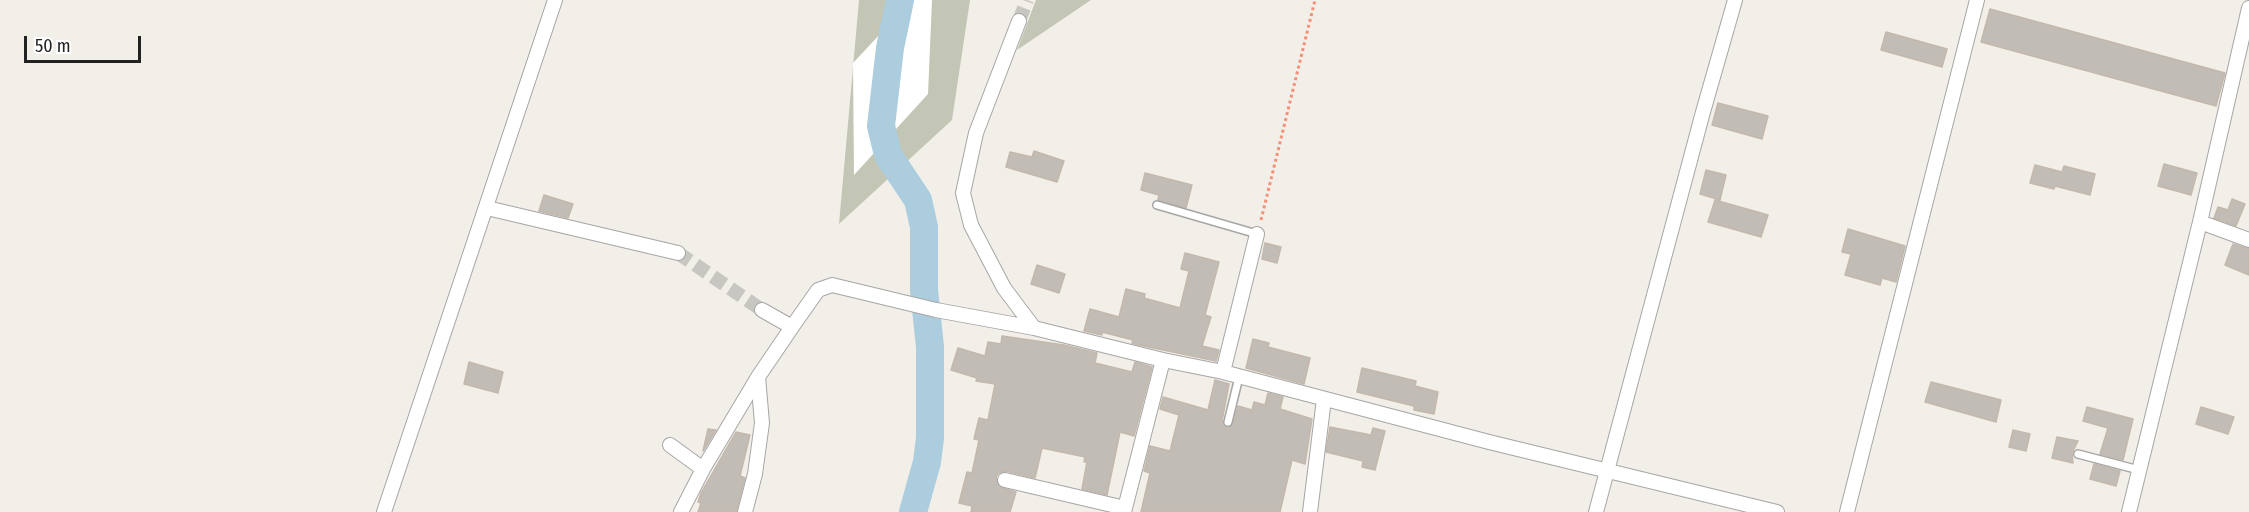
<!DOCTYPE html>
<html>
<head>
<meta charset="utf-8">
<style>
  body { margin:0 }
  #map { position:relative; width:2249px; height:512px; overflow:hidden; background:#f2efe9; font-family:"Fira Sans Condensed",sans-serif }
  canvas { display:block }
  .scale { position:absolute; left:24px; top:36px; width:117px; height:27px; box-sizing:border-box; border:3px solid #222; border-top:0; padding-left:8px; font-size:18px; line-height:21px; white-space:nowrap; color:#222; -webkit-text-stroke:4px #fff; paint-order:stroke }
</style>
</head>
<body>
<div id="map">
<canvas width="2249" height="512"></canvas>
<div class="scale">50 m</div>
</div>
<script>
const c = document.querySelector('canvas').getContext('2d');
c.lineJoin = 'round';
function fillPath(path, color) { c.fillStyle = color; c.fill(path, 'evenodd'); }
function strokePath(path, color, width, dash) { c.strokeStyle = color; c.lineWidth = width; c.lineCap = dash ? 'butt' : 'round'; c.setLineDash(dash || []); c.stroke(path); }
const construction = new Path2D(`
  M859,0H970L952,120L839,224Z
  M1036,0H1091L1017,50Z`);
const pier = new Path2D(`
  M912,0H932L928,94L854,175L853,63Z`);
const river = new Path2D(`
  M900,0L890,48L881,126L888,155L918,200L924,227V290L930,347V438L927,462L913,512`);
const building = new Path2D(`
  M1990,9L2225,73L2216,106L1981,42Z
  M1886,32L1947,49L1942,67L1881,50Z
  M1718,103L1768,116L1762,139L1712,125Z
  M1034,151L1064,161L1057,182L1006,167L1010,152L1032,157Z
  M2164,164L2197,173L2191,195L2158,186Z
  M2035,165L2062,172L2064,166L2095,174L2090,195L2055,186L2054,189L2030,183Z
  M1706,170L1726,175L1720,200L1700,194Z
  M1145,173L1192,185L1186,208L1158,200L1159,195L1141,190Z
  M544,195L573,204L568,218L539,211Z
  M2232,199L2245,204L2236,226L2214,218L2218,207L2228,210Z
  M1715,200L1768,215L1761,237L1708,222Z
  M1848,229L1905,246L1896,282L1882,278L1880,285L1845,275L1851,254L1842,252Z
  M1265,243L1281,247L1277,263L1262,259Z
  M2233,244L2249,249V275L2225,265Z
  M1185,253L1219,262L1205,315L1211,317L1202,346L1219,350L1216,361L1139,345L1132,343L1133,340L1102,332V335L1084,331L1090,309L1119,317L1126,289L1145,294L1144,298L1180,308L1189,271L1181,269Z
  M1037,265L1065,274L1059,293L1031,284Z
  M1002,336L1064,345L1097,353L1095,363L1132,372L1135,362L1152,367L1134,436L1120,432L1107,495L1082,489L1087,462H1084L1085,457L1042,448L1035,478L1006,471L999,473L996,477L999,487L1016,492L1010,512H971L972,506L959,503L967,472L972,473L979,440L974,439L979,418L988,420L995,384L976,381L977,378L951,370L958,348L985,356L988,342L1001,344Z
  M1253,339L1269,343L1268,347L1310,358L1304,384L1246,368Z
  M469,362L503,372L498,393L464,384Z
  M1362,368L1416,381L1415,386L1438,392L1434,414L1414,410V406L1357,392Z
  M1215,380L1229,384L1222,421L1226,427H1230L1233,424L1238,406L1252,410L1254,402L1265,405L1268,393L1283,397L1280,409L1312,419L1305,464L1292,460L1280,512H1141L1150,473L1144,471L1150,446L1170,451L1179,415L1160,409L1163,397L1208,410Z
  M1931,382L2001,400L1996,422L1925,402Z
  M2087,407L2133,419L2123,460L2100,454L2108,428L2083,421Z
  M2201,407L2234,417L2228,434L2196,424Z
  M1330,427L1371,435L1373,428L1385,431L1375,470L1362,467L1363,461L1326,452Z
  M708,429L716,430L703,451Z
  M2013,430L2030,434L2026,451L2009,447Z
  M736,432L750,435L740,476L745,478L736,512H698L701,503L698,502L701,493Z
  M2057,437L2078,441L2072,453L2073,463L2052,458Z
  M2094,464L2120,471L2116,486L2090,479Z`);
const streetTunnel = new Path2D(`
  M1019,21L1027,0
  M678,253L762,310`);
const path = new Path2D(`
  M1261,220L1315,0`);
const lane = new Path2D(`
  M1157,205L1257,234
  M1228,422L1239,377
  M2078,454L2139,470`);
const street = new Path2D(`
  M1019,21L976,133L963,193L971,225L1004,288L1034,328
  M487,208L678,253
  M2200,222L2249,240
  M792,327L818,290L832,285L936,310L1034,328L1163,360L1223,372L1489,442L1777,512
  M1223,372L1257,234
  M670,445L703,469
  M1005,480L1125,508
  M384,512L555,0
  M681,512L703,469L758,377
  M745,512L755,474L762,423L758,377L792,327L762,310
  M1124,512L1163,360
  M1310,512L1324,399
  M1596,512L1703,112L1735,0
  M1847,512L1977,0
  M2129,512L2200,222L2249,8`);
fillPath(construction, '#c4c6b5');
fillPath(pier, '#fff');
strokePath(river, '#accddd', 28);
fillPath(building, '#c2bcb6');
strokePath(building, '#c3b8ac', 1.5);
strokePath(streetTunnel, '#c8c6c1', 14, [14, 7]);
strokePath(lane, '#a6a6a6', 10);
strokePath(street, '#a6a6a6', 16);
strokePath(path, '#f49078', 3, [3, 3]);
strokePath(lane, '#fff', 7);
strokePath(street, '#fff', 14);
</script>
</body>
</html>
